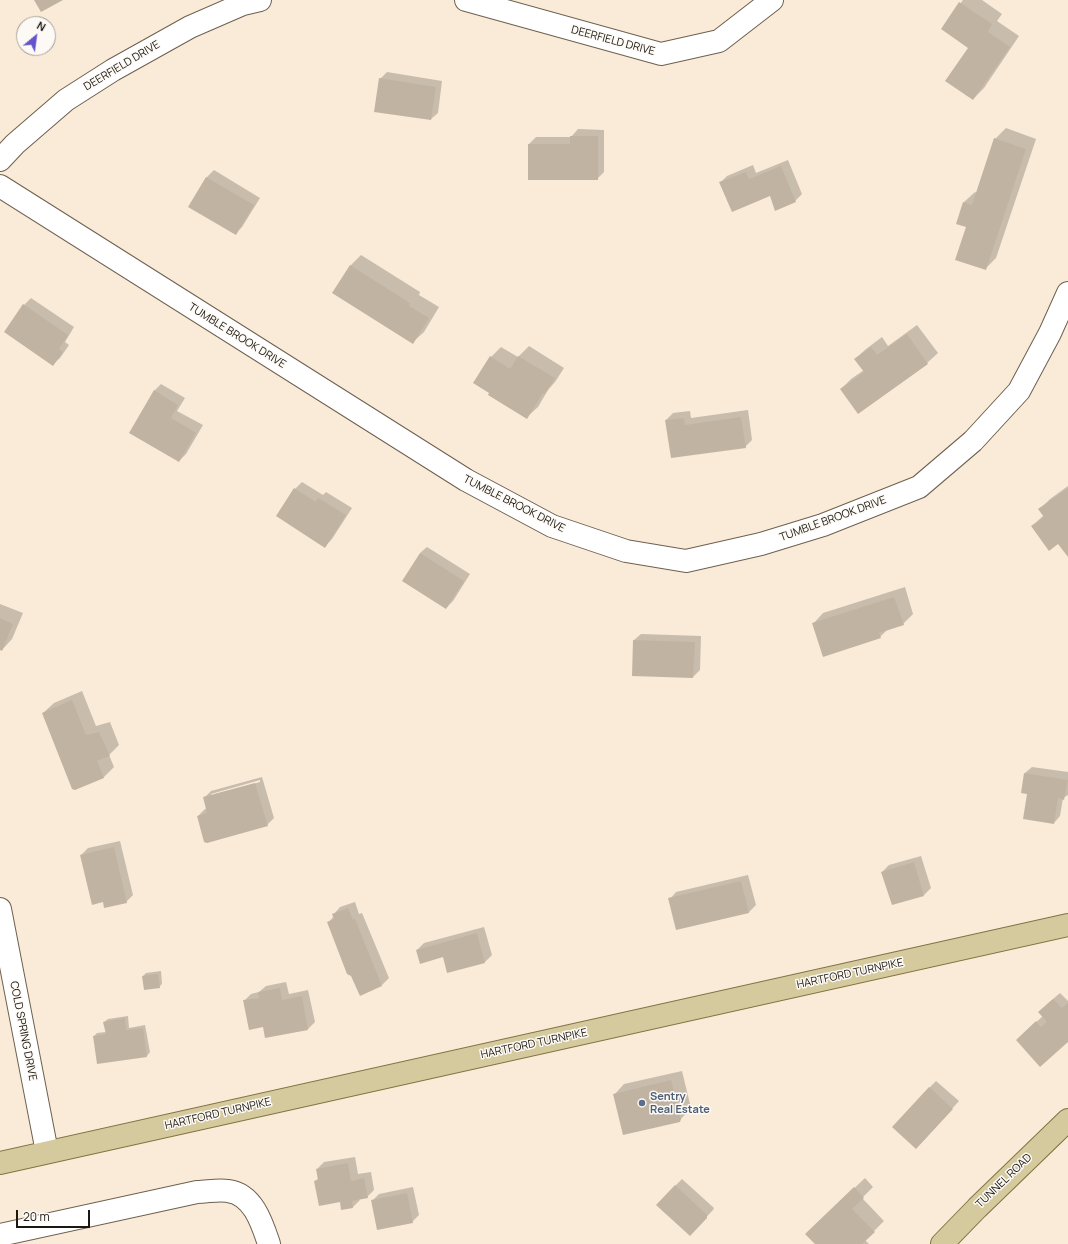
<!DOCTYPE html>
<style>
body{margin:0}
#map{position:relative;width:1068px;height:1244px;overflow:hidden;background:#faebd8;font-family:Manrope,sans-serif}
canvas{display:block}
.north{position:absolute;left:16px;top:16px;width:40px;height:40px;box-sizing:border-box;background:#fdfaf6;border:1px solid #a39f9a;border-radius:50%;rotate:29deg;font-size:11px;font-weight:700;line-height:16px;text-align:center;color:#1c1710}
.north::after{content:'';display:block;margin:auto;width:14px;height:18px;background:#6254cd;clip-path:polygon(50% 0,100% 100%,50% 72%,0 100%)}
.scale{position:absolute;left:16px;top:1210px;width:74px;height:18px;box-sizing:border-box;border:2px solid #1c1710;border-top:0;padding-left:5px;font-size:12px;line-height:14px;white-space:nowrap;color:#1c1710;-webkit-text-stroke:3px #fdfaf6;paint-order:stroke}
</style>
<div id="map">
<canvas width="1068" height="1244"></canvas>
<div class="north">N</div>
<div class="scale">20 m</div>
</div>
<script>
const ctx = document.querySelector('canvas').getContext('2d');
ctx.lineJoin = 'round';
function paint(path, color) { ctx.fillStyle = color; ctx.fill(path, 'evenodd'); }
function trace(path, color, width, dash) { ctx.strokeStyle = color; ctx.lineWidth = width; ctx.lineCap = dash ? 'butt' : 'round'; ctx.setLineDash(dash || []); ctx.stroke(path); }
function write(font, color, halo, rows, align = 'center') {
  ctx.font = font + ' Manrope,sans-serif'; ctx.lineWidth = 3; ctx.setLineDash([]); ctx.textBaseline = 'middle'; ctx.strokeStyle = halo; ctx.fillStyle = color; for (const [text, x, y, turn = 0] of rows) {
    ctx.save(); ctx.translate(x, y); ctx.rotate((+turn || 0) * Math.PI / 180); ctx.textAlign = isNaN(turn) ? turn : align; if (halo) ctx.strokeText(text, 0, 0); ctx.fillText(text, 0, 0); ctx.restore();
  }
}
const shadow = new Path2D(`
 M963,0h19l20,14 -5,7 22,15 -35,52 -11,11 -3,-52 -28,-18z
 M387,72l55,9 -4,32 -7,6 -51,-40z
 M1006,128l30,11 -40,119 -11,11 -18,-43 -10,-3 7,-21 11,-10 2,1 18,-54z
 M578,129l26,1v42l-7,7 -68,-35 7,-7h35z
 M788,160l14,34 -7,7 -75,-18 7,-7 26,-11 3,8z
 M214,170l46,28 -18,29 -7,7 -45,-28 17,-29z
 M361,255l59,37 -1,3 20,12 -15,25 -11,10 -63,-76z
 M31,298l43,29 -9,15 4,3 -9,13 -7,6 -29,-59z
 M917,325l21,28 -11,10 -86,26 10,-10 13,-9 -9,-11 11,-10 16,-12 6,9z
 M529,346l35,22 -9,14 -7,8 -10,17 -11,10 -36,-60 10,-10 17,10z
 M161,384l24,14 -8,13 26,14 -17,29 -7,7 -25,-70z
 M748,410l4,30 -7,7 -79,-27 7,-7 17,-2 1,7z
 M302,482l21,13 3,-3 26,16 -20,31 -7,7 -30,-57z
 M1068,486v70l-10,-14 -26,-16 12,-11 -4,-6 10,-10z
 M427,547l43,27 -17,27 -7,7 -26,-55z
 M905,587l8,27 -10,10 -14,4 -9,9 -67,-13 10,-11z
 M0,604l23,9 -11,26 -10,11 -2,-1z
 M641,634l60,2 -1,34 -7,7 -60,-2 1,-35z
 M82,691l14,35 14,-4 9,23 -10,10 5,12 -11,11 -60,-65 11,-10z
 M1032,767l36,5v23l-5,3 -3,18 -6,7 -26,-30 -3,-20z
 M262,777l12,41 -7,7 -69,-9 7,-7h2l-3,-11 7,-7zM260,780v2l-49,14v-2z
 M120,841l13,54 -7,7 -23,-1 -22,-46 7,-7z
 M921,856l10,32 -7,7 -32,9 -10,-32 7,-7z
 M748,875l8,30 -7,7 -72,17 -7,-30 6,-7z
 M355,902l4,12 3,-1 27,65 -7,7 -22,9 -32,-71 6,-7v-2l6,-7z
 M484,927l8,28 -7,7 -37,10 -5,-16 -26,-6 7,-7z
 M161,971l1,13 -3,3 -16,-11 3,-3z
 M286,982l3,12 19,-4 7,32 -7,7 -44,-3 -20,-25 7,-7 8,-2 7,-6z
 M1060,993l8,8v39l-44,-7 19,-17 3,-11z
 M128,1016l1,12 16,-3 5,27 -3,4 -53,-20 3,-3 9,-1 -2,-10 4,-3z
 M682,1071l9,37 -12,13 -65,-26 10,-11z
 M936,1081l23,20 -36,40 6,-53z
 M355,1157l3,17 13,-2 3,18 -7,7 -8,2 1,1 -7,7 -11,2 -1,-9 -26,-19 4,-3 -2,-9 7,-7z
 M865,1178l8,9 -11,11 22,23 -19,19 4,4h-53l1,-20z
 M682,1179l32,29 -1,2 -17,18 -21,-42z
 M413,1187l6,28 -7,7 -40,-21 7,-7z`);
const building = new Path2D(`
 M34,0h29l-22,12z
 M959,2l33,22 -4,8 22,15 -37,53 -28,-19 23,-33 -27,-19z
 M379,78l57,9 -5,33 -57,-8z
 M570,136h28v44h-70v-36h42z
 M994,138l32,11 -40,121 -31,-10 11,-33 -10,-3 7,-22 9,3z
 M781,166l15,36 -21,9 -5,-15 -38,16 -13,-30 27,-10 3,7z
 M206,177l48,28 -18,30 -48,-28z
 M350,265l60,38 -1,3 20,12 -16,26 -81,-51z
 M23,304l45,31 -9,14 4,3 -10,14 -49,-34z
 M907,334l21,30 -70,50 -18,-25 24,-17 -10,-13 17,-12 6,8z
 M490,356l20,13 8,-13 37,22 -10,16 -2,-1 -16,26 -39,-24 1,-2 -16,-10z
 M154,390l24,15 -7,13 25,15 -17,29 -50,-29z
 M741,417l5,31 -75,10 -6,-38 19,-2 1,7z
 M294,488l22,14 2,-4 28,17 -21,33 -49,-32z
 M1068,488v69l-10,-13 -9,7 -18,-25 13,-9 -6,-8z
 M420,553l44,28 -18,28 -44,-28z
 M894,597l10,28 -25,8 2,5 -58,19 -11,-34z
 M0,618l13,6 -11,27 -2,-1z
 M633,640l62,2 -2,36 -61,-2z
 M72,700l14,35 13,-3 11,24 -13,5 7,17 -29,12 -3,-1 -30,-76z
 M1024,773l44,7 -4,20 -6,-2 -4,26 -31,-5 4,-25 -6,-1z
 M255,783l13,43 -61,17 -3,-1 -7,-26 10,-3 -4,-16z
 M114,847l13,56 -23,5 -1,-6 -11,3 -12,-50z
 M914,862l10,34 -32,9 -11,-33z
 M741,881l8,32 -73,17 -8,-32z
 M348,908l5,12 2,-1 27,67 -22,10 -9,-20 -4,-2 -20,-52 7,-3 -2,-5z
 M477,933l8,30 -38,10 -4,-16 -23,7 -4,-14z
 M158,974l2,14 -16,2 -2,-14z
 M280,988l2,12 20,-4 6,34 -43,8 -2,-11 -14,3 -6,-30 16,-2 -1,-6z
 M1053,999l9,9 6,-5v39l-28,25 -24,-27 20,-19 5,6 6,-5 -9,-10z
 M125,1018l1,12 17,-2 4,29 -50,7 -4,-28 13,-2 -3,-12z
 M671,1080l10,39 -1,3 -57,13 -10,-41z
 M929,1087l24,22 -37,40 -24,-22z
 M348,1163l3,18 13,-3 4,20 -16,3 1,7 -12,2 -1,-8 -21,4 -5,-25 4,-1 -2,-11z
 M675,1185l32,30v3l-17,18 -34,-31z
 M854,1187l10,11 -12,11 23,23 -13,12h-47l-10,-10z
 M407,1193l6,30 -36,7 -6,-30z`);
const minor = new Path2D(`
 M466,0l195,54 58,-13 53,-41
 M0,160l15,-16 51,-44 47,-30 77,-43 53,-23 17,-4
 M0,186l466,294 86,46 74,25 60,10 75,-17 62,-19 96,-38 54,-46 46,-50 31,-58 18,-40
 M0,909l47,243
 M0,1235l197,-43c10,0 21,-3 31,-1 25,3 34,32 41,53`);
const major = new Path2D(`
 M0,1163l1068,-238
 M942,1244l35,-36 91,-88`);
const markers = [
 [642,1103,4,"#5c6f8a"]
];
const streetNames = [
 ["DEERFIELD DRIVE",613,41,15],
 ["DEERFIELD DRIVE",122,66,-31],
 ["TUMBLE BROOK DRIVE",237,336,32],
 ["TUMBLE BROOK DRIVE",514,504,27],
 ["TUMBLE BROOK DRIVE",833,519,-20],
 ["HARTFORD TURNPIKE",850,974,-12],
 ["COLD SPRING DRIVE",23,1031,79],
 ["HARTFORD TURNPIKE",534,1044,-12],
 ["HARTFORD TURNPIKE",218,1114,-13],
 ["TUNNEL ROAD",1004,1181,-44]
];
const serviceNames = [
 ["Sentry",650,1097],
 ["Real Estate",650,1110]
];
paint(shadow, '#0003');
paint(building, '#c1b3a1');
trace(minor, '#6d6050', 24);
trace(major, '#827342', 24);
trace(minor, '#fff', 22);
trace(major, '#d5c99e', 22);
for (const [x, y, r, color] of markers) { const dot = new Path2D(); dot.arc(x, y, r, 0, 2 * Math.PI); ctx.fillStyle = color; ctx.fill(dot); trace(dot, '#fdfaf6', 1.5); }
write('11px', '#1c1710', '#fdfaf6', streetNames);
write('bold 11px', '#4e5e75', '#fdfaf6', serviceNames, 'left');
</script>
